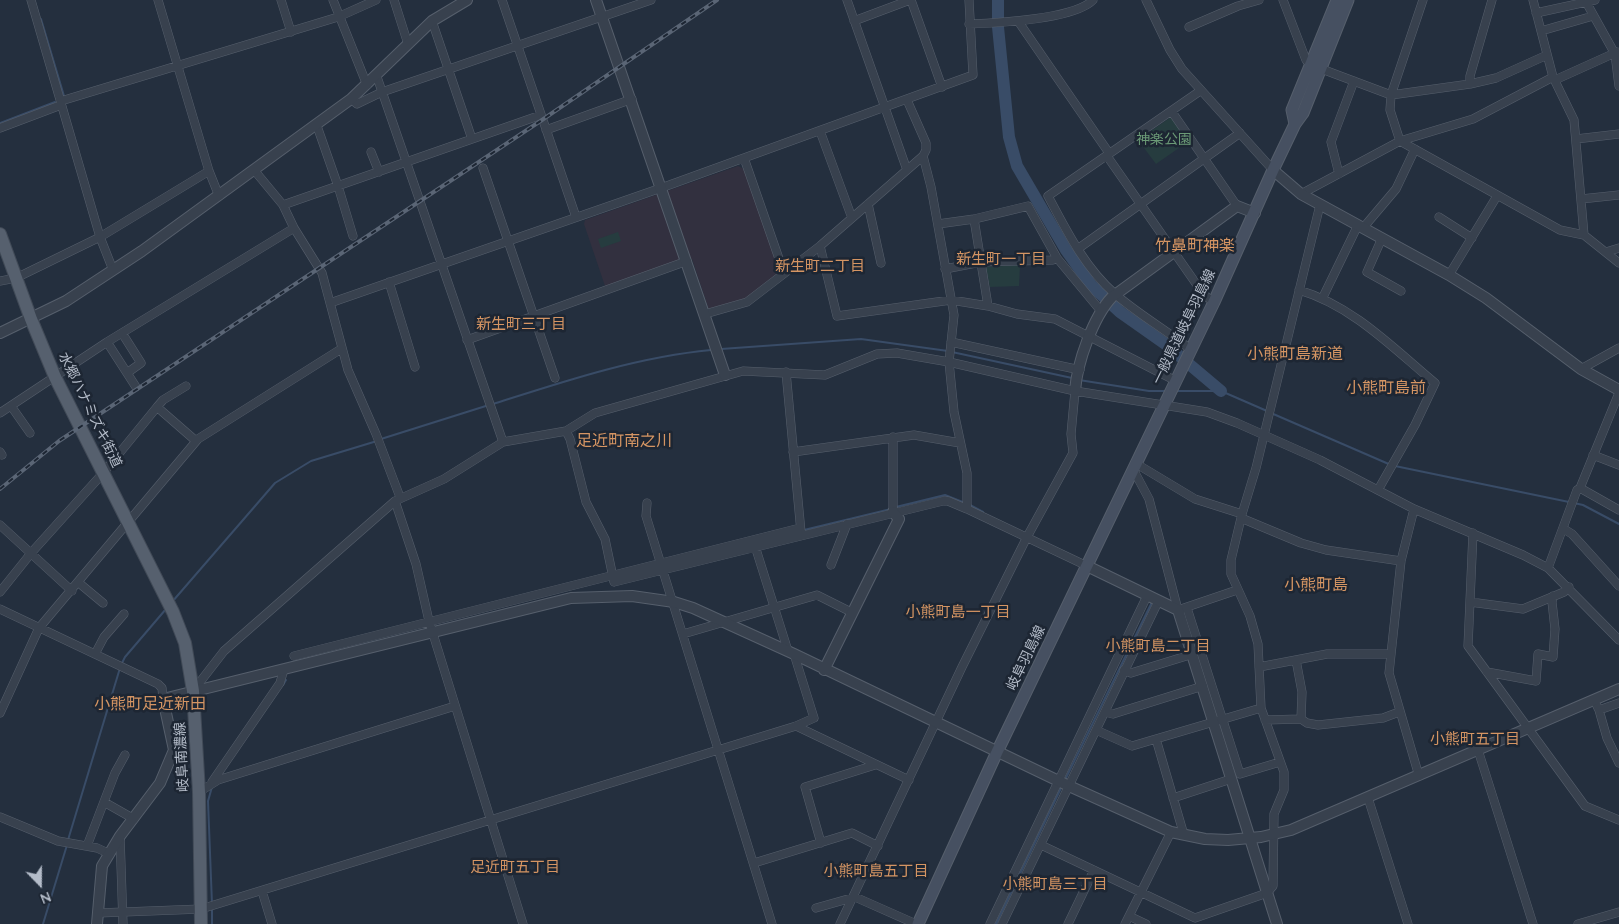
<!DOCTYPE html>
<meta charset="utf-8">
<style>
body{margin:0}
#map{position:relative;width:1619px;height:924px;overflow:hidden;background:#242f3e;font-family:Quicksand,sans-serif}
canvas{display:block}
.north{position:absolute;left:15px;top:859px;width:50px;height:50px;-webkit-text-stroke:4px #1d2633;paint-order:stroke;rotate:158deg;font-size:14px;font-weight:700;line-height:20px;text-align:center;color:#b4bcc9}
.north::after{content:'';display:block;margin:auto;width:18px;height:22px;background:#b4bcc9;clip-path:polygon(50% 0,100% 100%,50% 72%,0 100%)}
</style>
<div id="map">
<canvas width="1619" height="924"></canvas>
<div class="north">N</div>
</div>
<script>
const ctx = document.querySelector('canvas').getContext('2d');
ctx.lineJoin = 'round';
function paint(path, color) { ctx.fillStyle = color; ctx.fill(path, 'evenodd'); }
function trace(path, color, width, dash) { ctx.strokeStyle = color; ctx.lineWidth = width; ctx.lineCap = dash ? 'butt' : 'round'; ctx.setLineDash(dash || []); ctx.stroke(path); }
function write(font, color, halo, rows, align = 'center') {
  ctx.font = font + ' Quicksand,"Noto Sans JP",sans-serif'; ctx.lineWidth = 5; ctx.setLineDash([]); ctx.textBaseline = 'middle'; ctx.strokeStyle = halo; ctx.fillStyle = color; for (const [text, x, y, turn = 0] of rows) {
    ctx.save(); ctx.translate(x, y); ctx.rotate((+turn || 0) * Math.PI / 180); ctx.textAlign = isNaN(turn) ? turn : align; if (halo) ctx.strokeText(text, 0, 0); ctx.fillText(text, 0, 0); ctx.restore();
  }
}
const medical = new Path2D(`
 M738,166l8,4 36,103 -35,27 -38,10 -17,-51 -84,29 -3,-2 -21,-62 1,-4z`);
const green = new Path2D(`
 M1171,117l18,24 -33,23 -18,-24z
 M618,232l3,9 -20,7 -3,-9z
 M1020,265l-1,21 -29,1 -4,-20z`);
const stream = new Path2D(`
 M41,19l23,77
 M0,123l55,-21
 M721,349l140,-10 87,12
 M952,352l120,26
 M1079,380l70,11h17
 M1176,391h45l46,20
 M493,404c72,-23 144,-47 218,-54
 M1271,413l120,52
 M381,439l108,-34
 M1395,466l174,36
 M1574,503l9,2 36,19
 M970,505l13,7
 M896,507l49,-12 20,8
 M804,530l87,-21
 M743,546l30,-7
 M172,602l103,-119 36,-22 66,-20
 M1197,652l21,67
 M122,663l3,-6 41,-48
 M283,685l3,-5
 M1219,723l8,24
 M1065,780l87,-178
 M68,840l52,-172
 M212,904l-4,-103 4,-14
 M212,909v15
 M43,924l24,-79
 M996,924l66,-138`);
const river = new Path2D(`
 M998,0v27l11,110 8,29 49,84 25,35 29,27 44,31 57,48`);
const minor = new Path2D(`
 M31,0l69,237 13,33
 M158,0l51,171 10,25
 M281,0l10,32
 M333,0l34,85
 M394,0l14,44
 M502,0l74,217
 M847,0l60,170
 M911,0l31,87
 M1146,0l24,50 12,19 91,101
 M1283,0l23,60 5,5 80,30 79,-11v-8l22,-76
 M1423,0l-32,95 -1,15 10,31 160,89 24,5
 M1533,0l20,77 21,43 10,115 35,28
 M1585,0l30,54 4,32
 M1536,13l59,-13
 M432,21l40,118
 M854,21l56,-21
 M1018,21l91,132
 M969,24c28,-1 106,-5 124,-24
 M1189,27l49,-21 21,-6
 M1541,31l52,-15
 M377,77l126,365
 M1555,80l62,-28
 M1470,84l26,-6 51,-23
 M351,99l6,5 25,-12 269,-92
 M907,100l19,43v7l-3,6
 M61,101l277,-84 38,-17
 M1172,112l65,94
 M317,126l21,60 15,50
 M0,128l61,-23
 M546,130l86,-31
 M820,131l32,87
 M1576,139l43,-5
 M371,152l8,20
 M1107,156l97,139 10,7
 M744,158l40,115
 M483,168l72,210
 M254,170l29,35 11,23 28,45 26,97 28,64 24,63
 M1339,174l-8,-32 23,-61
 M1301,194l99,-53 73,-22 80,-42
 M1581,199l38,-4
 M868,204l13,59
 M283,205l258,-90
 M1439,217l33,21
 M974,219l14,87 29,8 38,5 121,62
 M938,224l36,-5 54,-13 29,52 43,52
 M1363,228l33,-39 19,-40
 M1382,238l-15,34 34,19
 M820,246l17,70 114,-16 37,6
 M1079,248l161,-115
 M1606,252l13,-4
 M945,269l36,-7 72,-2 4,-2
 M1449,275l48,-79
 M0,281l16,-3 84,-41 109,-66
 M389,282l26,85
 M1299,290c54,16 94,58 136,93l-20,42 -37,65
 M1323,297l35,-72
 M330,303l331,-115 312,-113 -4,-75
 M705,314l42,-12 73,-56 103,-90 8,31 23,128 -5,47 5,50 13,61v36
 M122,333l19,30 -14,10
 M467,340l220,-79
 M107,342l29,45
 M951,342l129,28
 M1190,349c-24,-19 -52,-35 -75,-55 -30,-26 -49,-64 -67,-98l152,-105
 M1581,369l38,-21
 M786,372l15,160
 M11,406l19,27
 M157,407l39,34
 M0,413l107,-71 187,-114
 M566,431l4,8 16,63 19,37 9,43 329,-81h5l19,8 120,57
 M0,452l2,3
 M793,452l121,-17 46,8
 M1593,455l26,10
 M1135,463l60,36 47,15
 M1133,469l16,30 29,111 59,-20
 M1580,488l39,22
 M395,501l21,63 13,57 94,303
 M647,503l-1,13 126,408
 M1414,509l-13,52 -12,112 30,103
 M893,512v-75
 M1241,518l60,25 25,7 75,11
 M0,525l72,66
 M1564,529l8,5 47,52
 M1473,533l-5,113 117,160 34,14
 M755,546l33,105
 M831,565l16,-41
 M1548,568l29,-78 3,-2 39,-95
 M79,583l24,20
 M0,592l32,-40 72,-80 53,-65 6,-7 23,-14
 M1470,602l53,7 41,-17 5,-5
 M1187,608l53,166 40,-12
 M0,609l158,75 4,4 1,11
 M683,634l134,-39 36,18
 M95,654l9,-17 20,-23
 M294,656l506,-128
 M1296,660l6,32 -1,27
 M1259,667l68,-13h63
 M1124,670l7,3 62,-19
 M1487,672l49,9 2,-27 15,3 2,-28 -3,-27 1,-6
 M193,691l31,-40 171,-150 49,-22 59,-37 63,-11 29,-18 148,-42 82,4 52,-21 20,-1 52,9 126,29 132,21 30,11 83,37 94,49 109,46 25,13 71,72
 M1597,706l2,4 20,-7
 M1599,710l8,28 12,25
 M1105,712l8,2 90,-28
 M0,713l39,-85 159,-189 143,-90
 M1265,720l36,-1 6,4 11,2 65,-7 16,-6
 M796,726l113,54
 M1096,730l36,16 129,-38
 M1156,739l28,96
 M1478,750l55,174
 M212,782l68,-99 4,-14
 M199,792l19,-12 237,-74
 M1173,798l58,-19
 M1368,798l40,126
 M104,802l30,17
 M0,817l58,24 39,7 13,6
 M120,836l3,88
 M821,843l-16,-56 70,-22
 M1041,845l154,73 72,-25 6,-7 1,-72 10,-24v-18l-23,-64 -3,-64 -8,-28 -19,-42v-14l11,-46 14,-46 64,-263
 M87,846l28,-73 10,-18
 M754,863l98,-30 26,13
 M262,891l10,33
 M816,908l39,-11 61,27
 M98,913l103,-4 595,-183 18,-8 -20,-64
 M1129,916l17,8
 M840,924l122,-257 65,-130 46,-84 -2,-19 4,-43
 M990,924l157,-328
 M1002,924l156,-322
 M1068,924l26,-54
 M1125,924l46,-92
 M1578,924l41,-12`);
const tertiary = new Path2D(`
 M596,0l129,375
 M1273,170l28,24 148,81 37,23 95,71 38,21
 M0,333l66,-32 76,-50 209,-152 81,-78 35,-21
 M1075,391c2,-28 18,-74 37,-94l125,-91 18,7
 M1087,566l91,44 99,314
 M824,670l75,-151 -6,-7
 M97,924l5,-58 18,-30 40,-53 14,-33 -11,-51 408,-101 61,-2 42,6 19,6 101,46 275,132 102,46 34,7 23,1 33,-3 30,-7 328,-141`);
const secondary = new Path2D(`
 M1295,124l-3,-14 45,-110
 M918,924l79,-172 217,-450 59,-132 22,-46 8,-11 45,-113`);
const primary = new Path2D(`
 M0,234l31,85 24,58 118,235 12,31 8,48 6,101 2,132`);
const rail = new Path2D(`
 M0,489l59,-48 483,-321 175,-120`);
const parkNames = [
 ["神楽公園",1164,140]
];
const streetNames = [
 ["一般県道岐阜羽島線",1184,327,-64],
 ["水郷ハナミズキ街道",90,410,64],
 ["岐阜羽島線",1026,658,-64],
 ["岐阜南濃線",182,757,-93]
];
const neighbourhoodNames = [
 ["新生町一丁目",1001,259],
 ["新生町二丁目",820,266],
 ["新生町三丁目",521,324],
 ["小熊町島一丁目",958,612],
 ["小熊町島二丁目",1158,646],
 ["小熊町五丁目",1475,739],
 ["足近町五丁目",515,867],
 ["小熊町島五丁目",876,871],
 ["小熊町島三丁目",1055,884]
];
const quarterNames = [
 ["竹鼻町神楽",1195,246],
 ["小熊町島新道",1295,354],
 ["小熊町島前",1386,388],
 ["足近町南之川",624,441],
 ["小熊町島",1316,585],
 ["小熊町足近新田",150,704]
];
paint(medical, '#32303f');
paint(green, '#263c3f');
trace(stream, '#394c67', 2);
trace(river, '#394c67', 12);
trace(minor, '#565f6c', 9);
trace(tertiary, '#565f6c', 12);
trace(secondary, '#565f6c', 13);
trace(primary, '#414a57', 14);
trace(minor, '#38414e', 8);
trace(tertiary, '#38414e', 10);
trace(secondary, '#465061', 11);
trace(primary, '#56606e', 12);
trace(rail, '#5a6575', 4);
trace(rail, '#1d2633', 2, [5.5]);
write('14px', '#6b9a76', '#1d2633', parkNames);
write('14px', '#b4bcc9', '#1d2633', streetNames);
write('15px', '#d59563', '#1d2633', neighbourhoodNames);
write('16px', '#d59563', '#1d2633', quarterNames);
</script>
